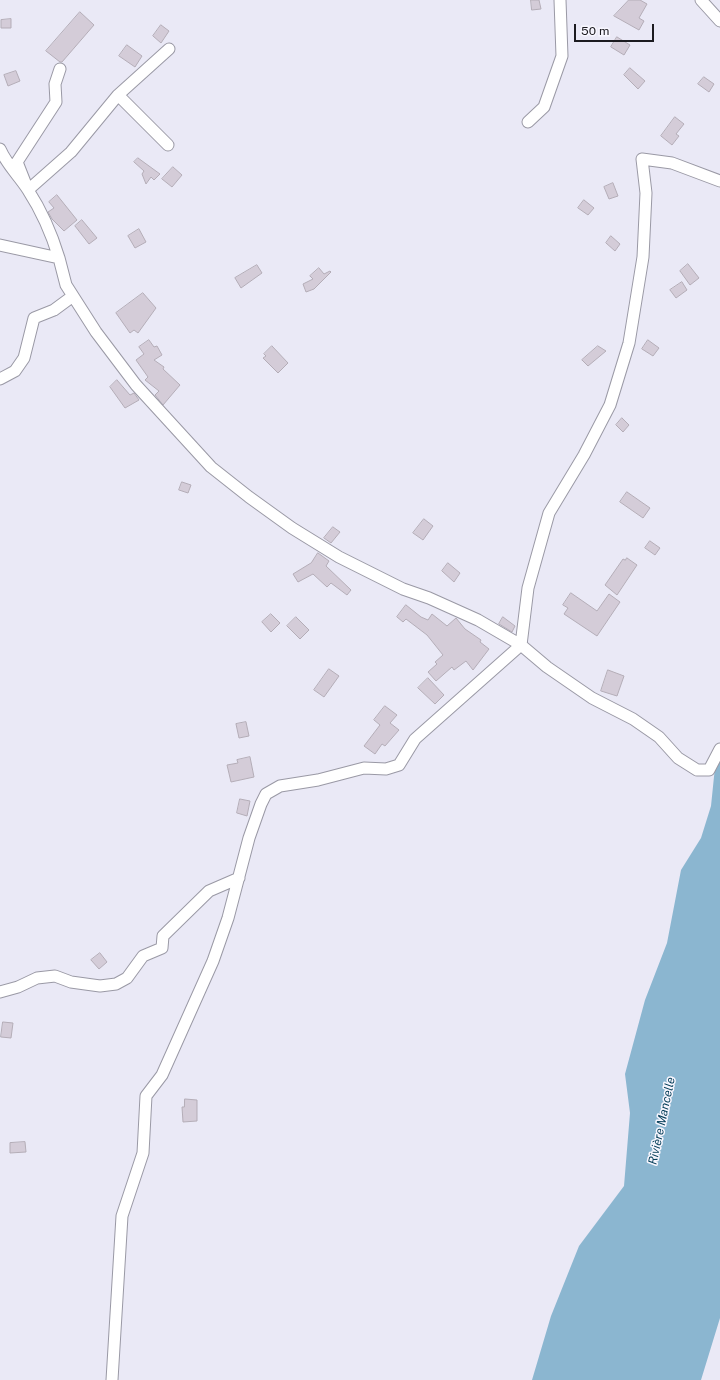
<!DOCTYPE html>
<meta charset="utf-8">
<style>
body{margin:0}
#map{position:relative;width:720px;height:1380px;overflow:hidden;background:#eae9f6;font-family:"Public Sans",sans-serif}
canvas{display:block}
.scale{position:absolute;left:574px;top:24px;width:80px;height:18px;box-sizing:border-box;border:2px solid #1c1b20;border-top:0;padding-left:5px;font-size:12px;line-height:14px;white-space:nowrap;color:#1c1b20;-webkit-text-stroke:3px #f7f6fe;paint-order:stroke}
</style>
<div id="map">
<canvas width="720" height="1380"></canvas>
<div class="scale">50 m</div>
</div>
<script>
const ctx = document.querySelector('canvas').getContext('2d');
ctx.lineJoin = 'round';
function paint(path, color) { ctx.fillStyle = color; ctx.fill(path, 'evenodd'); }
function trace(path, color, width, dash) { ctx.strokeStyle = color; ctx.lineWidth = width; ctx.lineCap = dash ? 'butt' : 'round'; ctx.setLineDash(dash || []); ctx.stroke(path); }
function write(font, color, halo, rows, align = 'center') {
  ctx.font = font + ' "Public Sans",sans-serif'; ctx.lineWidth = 3; ctx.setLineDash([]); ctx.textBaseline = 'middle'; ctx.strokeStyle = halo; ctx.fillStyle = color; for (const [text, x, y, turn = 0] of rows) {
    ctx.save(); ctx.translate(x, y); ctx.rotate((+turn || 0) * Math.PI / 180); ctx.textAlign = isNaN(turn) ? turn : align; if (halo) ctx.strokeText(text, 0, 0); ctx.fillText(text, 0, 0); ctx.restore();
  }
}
const water = new Path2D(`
 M720,760v558l-19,62h-169l19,-64 28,-70 45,-60 6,-73 -5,-39 20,-74 22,-57 14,-73 20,-32 10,-32 4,-39z`);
const building = new Path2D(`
 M531,0h8l2,9 -9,1z
 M629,0h11l7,4 -8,14 5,3 -5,9 -25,-14z
 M80,12l14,13 -32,37h-2l-14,-11z
 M11,19v9h-10v-8z
 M161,25l8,6 -8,12 -8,-7z
 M617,37l13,8 -6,10 -13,-8z
 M127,45l15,11 -7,11 -16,-11z
 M630,68l15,13 -7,8 -14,-14z
 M16,71l4,10 -12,5 -4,-11z
 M704,77l10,7 -5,8 -11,-8z
 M675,117l9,7 -8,10 3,2 -7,9 -11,-9z
 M138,158l22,16 -6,6 -3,-3 -5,7 -4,-10 2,-3 -10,-9z
 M173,167l9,8 -10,12 -10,-8z
 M613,183l5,13 -9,3 -5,-12z
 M57,195l20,25 -13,11 -12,-12 -4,-7 6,-4 -5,-6z
 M584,200l10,8 -6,7 -10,-7z
 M82,220l15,18 -8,6 -14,-18z
 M139,229l7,13 -11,6 -7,-12z
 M611,236l9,8 -5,7 -9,-8z
 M688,264l11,14 -9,7 -10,-14z
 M257,265l5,8 -21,15 -6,-10z
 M319,268l5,6 6,-3 1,1 -17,17 -8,3 -3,-8 10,-5 -3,-3z
 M682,282l5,8 -11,8 -6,-8z
 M143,293l13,15 -18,25 -4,-3 -4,3 -14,-20z
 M149,340l5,7 3,-1 5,9 -8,5 10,7 -1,2 17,16 -17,20 -8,-10 4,-4 -14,-11 3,-3 -12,-17 8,-6 -5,-7z
 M648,340l11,8 -6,8 -11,-7z
 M272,346l16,17 -10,10 -15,-15 3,-2 -2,-2z
 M598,346l8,5 -18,15 -6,-6z
 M117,380l13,15 4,-2 5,7 -14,8 -15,-21z
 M622,418l7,7 -6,7 -7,-7z
 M182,482l9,3 -3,8 -9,-3z
 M627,492l23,16 -7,10 -23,-16z
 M424,519l9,7 -10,14 -10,-7z
 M333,527l7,5 -9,11 -7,-5z
 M650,541l10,7 -5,7 -10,-7z
 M318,553l11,8 -3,5 25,24 -4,5 -16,-12 -4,4 -14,-13 -15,8 -5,-8 18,-11z
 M627,558l10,7 -20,30 -12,-10 18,-26 2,1z
 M448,563l12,10 -6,9 -12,-11z
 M571,593l26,18 12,-17 11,8 -23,34 -33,-22 4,-6 -5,-3z
 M406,605l15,12 7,3 4,-6 15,12 9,-8 9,11 16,11 -1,2 9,7 -16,21 -7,-9 -12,9 -2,-3 -16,14 -8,-9 9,-8 -2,-2 8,-7 -16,-20 -21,-16 -3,3 -6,-5z
 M271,614l9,9 -9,9 -9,-10z
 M296,617l13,13 -9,9 -13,-13z
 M503,617l12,9 -3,6 -13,-8z
 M329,669l10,7 -15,21 -10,-7z
 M608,670l16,6 -7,20 -16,-5z
 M428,678l16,17 -9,9 -17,-16z
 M385,706l12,9 -7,8 9,7 -14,16 -3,-2 -7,10 -11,-8 16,-21 -6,-5z
 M246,722l3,14 -10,2 -3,-14z
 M250,757l4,20 -23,5 -4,-17 11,-2 -1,-3z
 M240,799l10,2 -3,15 -10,-3z
 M100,953l7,9 -8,7 -8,-9z
 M3,1022l10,1 -2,15 -10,-1z
 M185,1099l12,1v21l-14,1 -1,-15h2z
 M25,1142l1,10 -16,1v-10z`);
const street = new Path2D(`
 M701,0l19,21
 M60,69l-5,15 1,18 -39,60 11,28 43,-38 47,-57 51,-46
 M118,95l50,50
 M528,122l16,-15 18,-51 -2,-56
 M0,149c7,16 19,27 28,41 13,20 24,45 31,68
 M0,245l59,13 7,27 30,47 40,53 75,82 38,30 43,31 47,29 64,32 26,9 49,22 43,25 26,22 45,31 41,21 26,18 19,21 19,12h12l11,-21
 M0,379l15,-8 9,-13 10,-40 20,-8 19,-14
 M0,992l18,-5 19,-9 18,-2 16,6 29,4 16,-2 11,-6 16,-22 19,-8 1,-12 46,-45 30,-13
 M112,1380l10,-164 21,-63 3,-57 16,-21 51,-114 15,-43 21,-80 12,-34 5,-10 14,-8 38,-6 46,-12 22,1 13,-4 16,-26 106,-94 7,-57 21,-75 35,-58 26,-50 19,-62 14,-86 3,-64 -4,-34 30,4 48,18`);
const waterNames = [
 ["Rivière Mancelle",662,1121,-78]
];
paint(water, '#8bb6d0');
paint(building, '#d4ccd8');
trace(building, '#b4adb7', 1);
trace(street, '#9a99a5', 13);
trace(street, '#fff', 11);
write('italic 12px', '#07405b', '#f7f6fe', waterNames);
</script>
